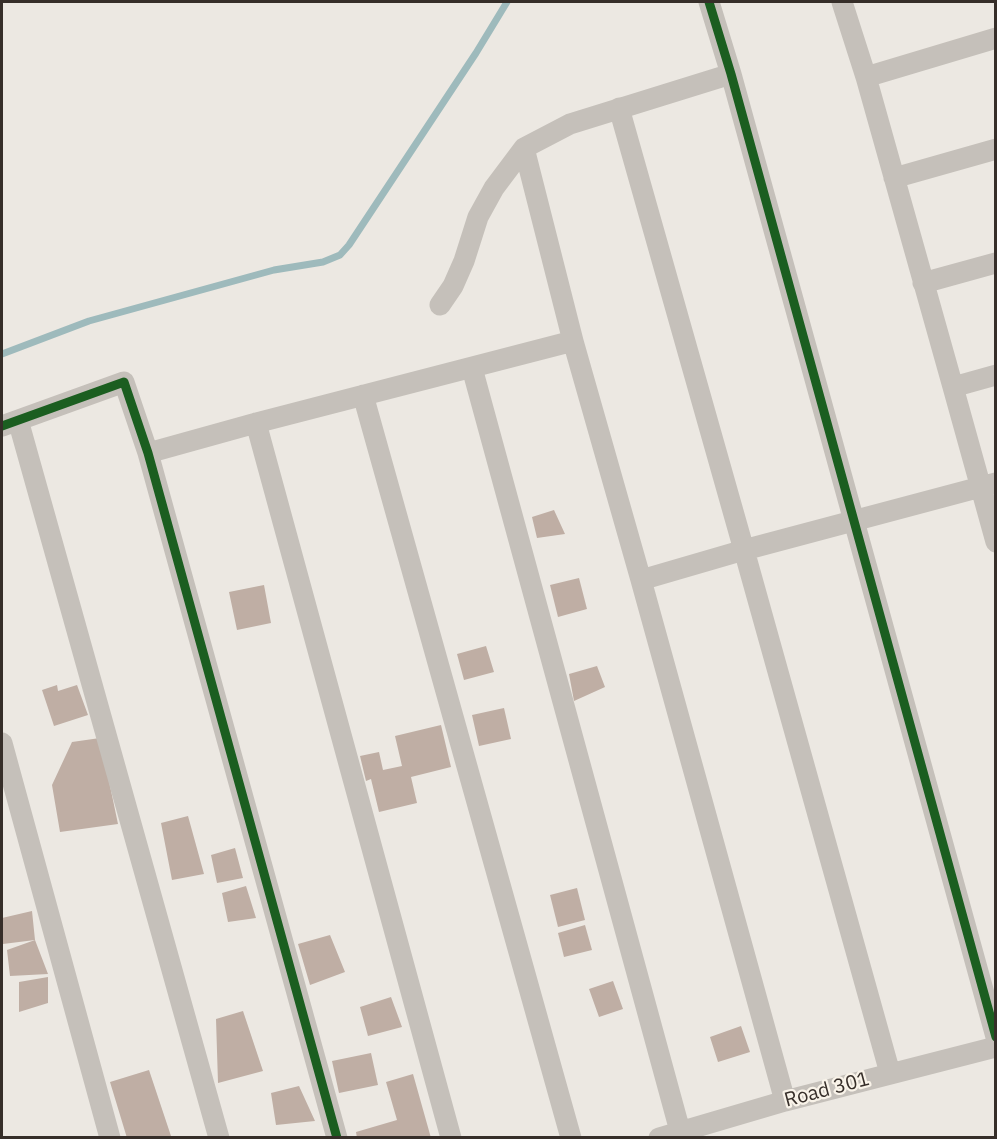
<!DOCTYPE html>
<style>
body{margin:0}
#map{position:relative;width:997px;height:1139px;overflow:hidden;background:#ece8e2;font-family:"IBM Plex Sans",sans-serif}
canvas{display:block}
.frame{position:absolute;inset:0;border:3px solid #362e29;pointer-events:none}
</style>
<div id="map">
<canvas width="997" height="1139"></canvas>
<div class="frame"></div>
</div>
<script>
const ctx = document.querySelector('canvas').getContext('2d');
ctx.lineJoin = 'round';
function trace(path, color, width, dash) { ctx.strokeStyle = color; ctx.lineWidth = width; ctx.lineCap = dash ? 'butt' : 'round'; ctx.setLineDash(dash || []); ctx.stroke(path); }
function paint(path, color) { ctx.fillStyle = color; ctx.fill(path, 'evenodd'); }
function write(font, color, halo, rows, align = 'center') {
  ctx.font = font + ' "IBM Plex Sans",sans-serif'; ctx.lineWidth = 4.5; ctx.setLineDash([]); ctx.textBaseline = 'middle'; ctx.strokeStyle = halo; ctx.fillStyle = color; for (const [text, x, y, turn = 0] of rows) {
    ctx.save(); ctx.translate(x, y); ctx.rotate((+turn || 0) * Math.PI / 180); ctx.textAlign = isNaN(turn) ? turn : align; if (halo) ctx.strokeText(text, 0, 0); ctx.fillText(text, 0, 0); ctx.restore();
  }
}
const stream = new Path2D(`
 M2,354l87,-33 185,-51 49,-8 17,-7 9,-10 127,-192 31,-51`);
const building = new Path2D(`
 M554,510l11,24 -28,4 -5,-21z
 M579,578l8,31 -29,8 -8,-32z
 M264,585l7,38 -34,7 -8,-38z
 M486,646l8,26 -30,8 -7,-26z
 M597,666l8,21 -31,14 -5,-27z
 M57,685l1,6 19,-6 11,30 -34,11 -12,-36z
 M504,708l7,31 -32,7 -7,-31z
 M441,725l10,42 -40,10 6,26 -38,9 -8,-33 -5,2 -6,-25 19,-4 4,18 19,-4 -7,-30z
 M100,738l18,86 -58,8 -8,-47 20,-43z
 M188,816l16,58 -32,6 -11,-57z
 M235,848l8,30 -26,5 -6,-28z
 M246,886l10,32 -28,4 -6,-29z
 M577,888l8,32 -27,7 -8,-32z
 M32,911l3,29 -32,4 -1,-26z
 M585,925l7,25 -28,7 -6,-24z
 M330,935l15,37 -35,13 -12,-41z
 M35,940l13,34 -38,2 -3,-26z
 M48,977v26l-29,9v-30z
 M613,981l10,28 -24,8 -10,-28z
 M391,997l11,30 -34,9 -8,-29z
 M243,1011l20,60 -45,12 -2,-64z
 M741,1026l9,26 -32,10 -8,-25z
 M371,1053l7,32 -39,8 -7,-32z
 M149,1070l22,66 -5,2h-39l-17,-56z
 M413,1074l18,64h-74l-1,-6 41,-12 -11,-38z
 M299,1086l16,35 -39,4 -5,-32z`);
const minor = new Path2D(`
 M709,2l22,72 265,963
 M842,2l24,75 87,310 43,155
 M866,77l130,-39
 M619,108l125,442 146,523
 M524,148l49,193 68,239 103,-30 252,-67
 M894,178l102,-29
 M923,283l73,-20
 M440,305l13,-19 11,-25 14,-44 16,-29 30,-40 46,-24 161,-50
 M472,368l208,763
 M953,387l43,-12
 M363,395l208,743
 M18,420l201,718
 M256,423l195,715
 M2,426l122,-44 24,71 189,685
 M148,453l108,-30 317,-82
 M641,580l144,521
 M2,743l108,395
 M659,1138l126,-37 211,-54`);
const cycleway = new Path2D(`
 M709,2l22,72 265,963
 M2,426l122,-44 24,71 189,685`);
const streetNames = [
 ["Road 301",827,1090,-15]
];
trace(stream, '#9ebabc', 7);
paint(building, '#bfaea4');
trace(minor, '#c5c0ba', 21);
trace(cycleway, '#1b5e20', 9);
write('20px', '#362e29', '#f9f3e9', streetNames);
</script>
